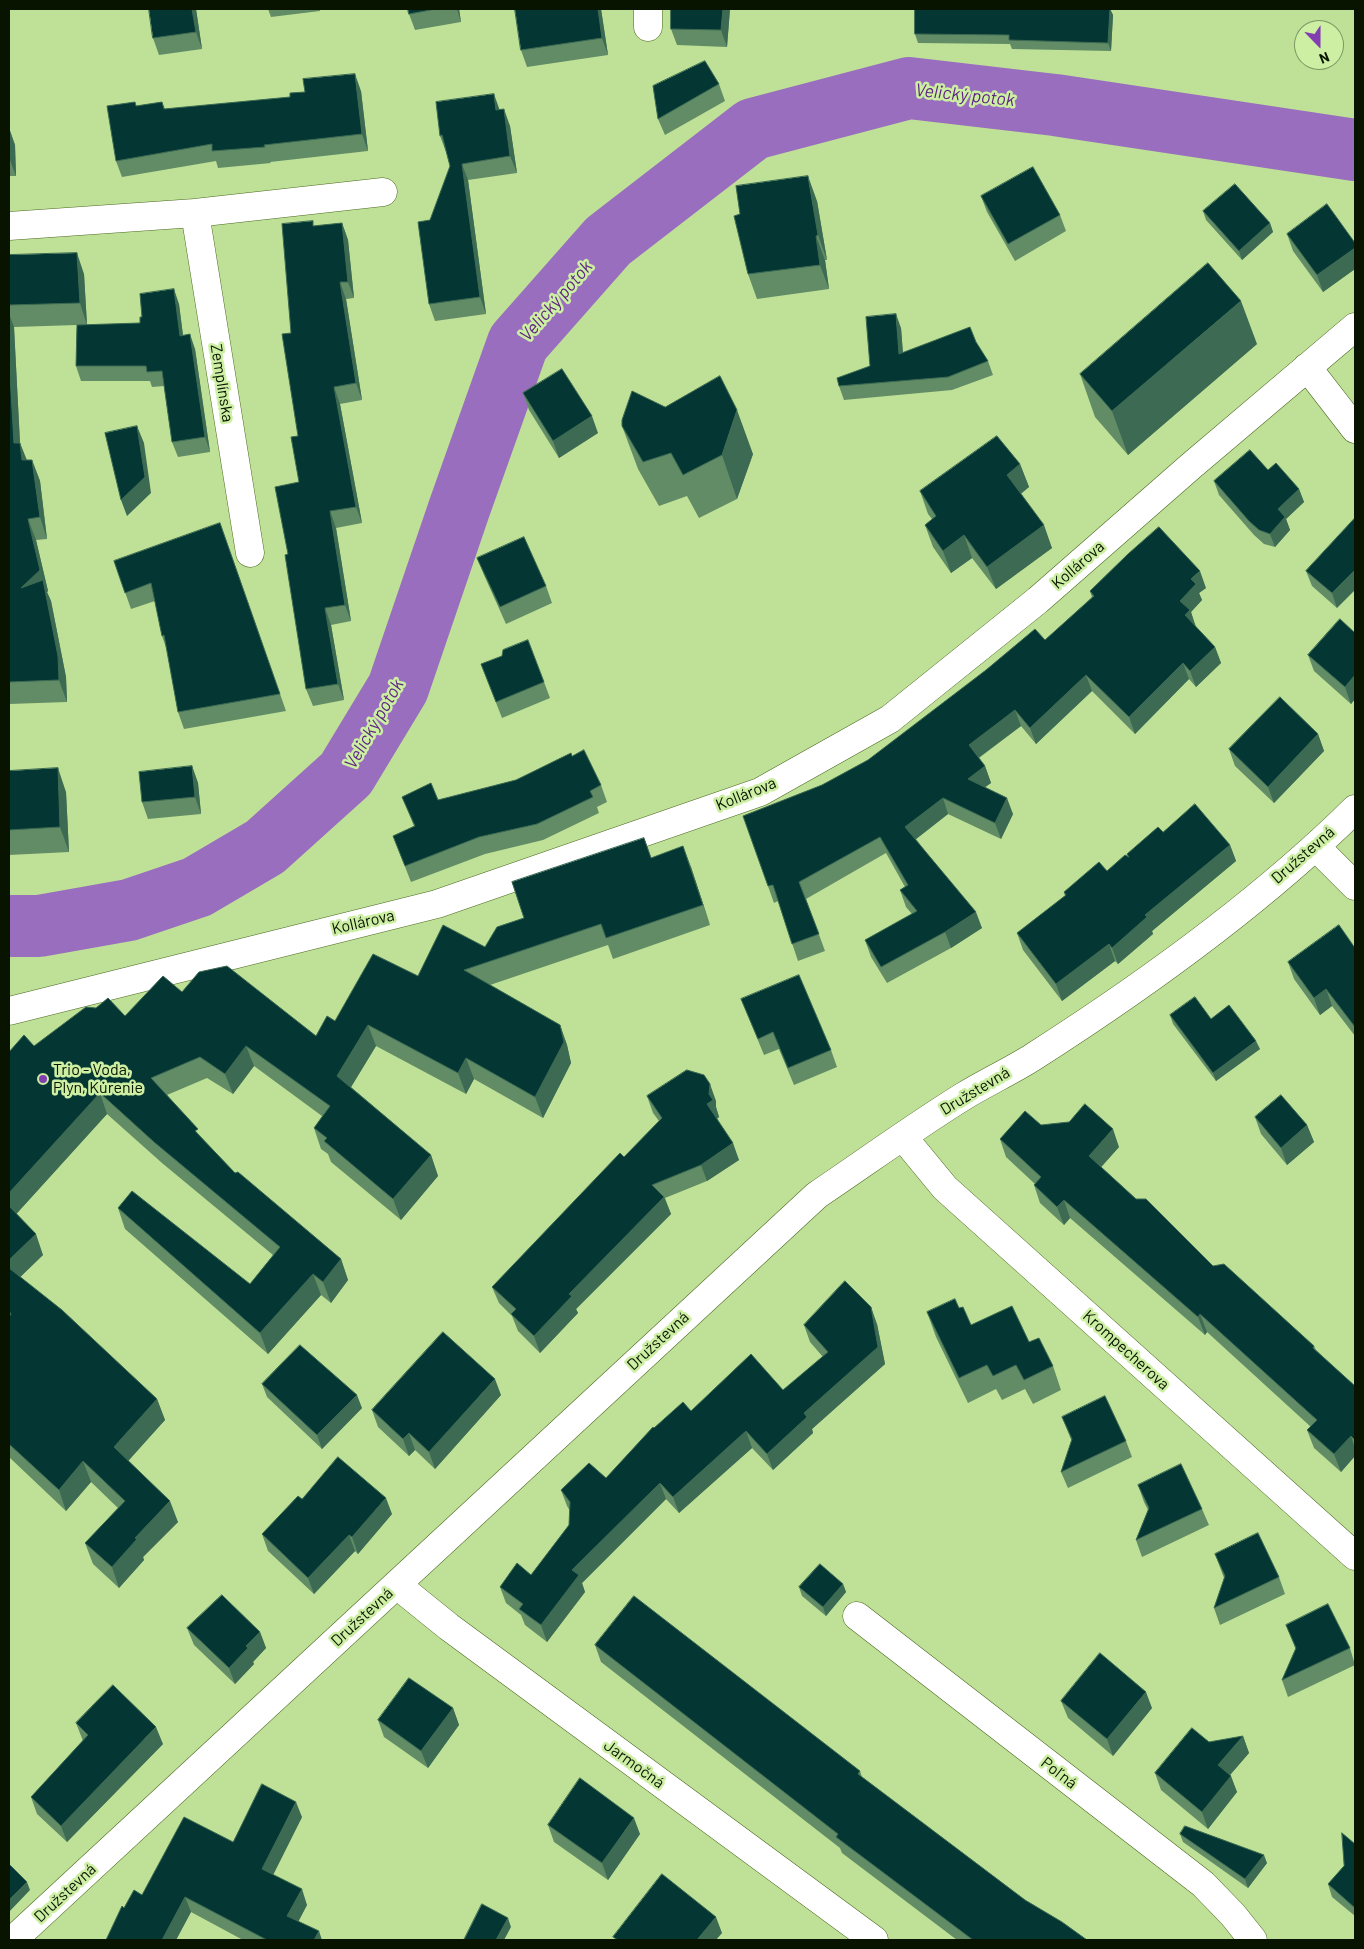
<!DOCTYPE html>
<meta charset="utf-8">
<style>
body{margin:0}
#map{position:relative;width:1364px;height:1949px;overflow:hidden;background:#bfe197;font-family:Barlow,sans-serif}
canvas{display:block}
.frame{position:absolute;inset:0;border:10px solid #091400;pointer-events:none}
.north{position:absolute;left:1294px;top:20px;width:50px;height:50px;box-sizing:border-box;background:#ccefa3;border:1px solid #7e9762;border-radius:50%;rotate:158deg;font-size:14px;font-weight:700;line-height:20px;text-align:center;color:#091400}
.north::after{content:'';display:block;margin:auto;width:18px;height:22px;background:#823eb1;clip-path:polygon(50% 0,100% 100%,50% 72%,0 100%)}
</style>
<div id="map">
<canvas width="1364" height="1949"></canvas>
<div class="frame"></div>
<div class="north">N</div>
</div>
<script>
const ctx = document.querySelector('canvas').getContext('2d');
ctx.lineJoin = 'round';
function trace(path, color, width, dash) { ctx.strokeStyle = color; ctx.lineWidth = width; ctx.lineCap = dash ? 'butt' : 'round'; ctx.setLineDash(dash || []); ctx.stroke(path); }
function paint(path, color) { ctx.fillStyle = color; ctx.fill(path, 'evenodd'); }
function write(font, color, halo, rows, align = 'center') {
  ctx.font = font + ' Barlow,sans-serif'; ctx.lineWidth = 5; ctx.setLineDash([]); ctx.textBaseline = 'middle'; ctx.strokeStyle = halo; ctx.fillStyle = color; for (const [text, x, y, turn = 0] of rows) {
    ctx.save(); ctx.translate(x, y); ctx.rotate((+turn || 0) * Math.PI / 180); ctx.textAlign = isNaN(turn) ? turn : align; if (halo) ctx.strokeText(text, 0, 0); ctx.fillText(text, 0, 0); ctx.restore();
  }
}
const river = new Path2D(`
 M9,926h30l90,-16 68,-23 68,-40 81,-73 52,-86 61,-179 59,-166 90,-102 145,-112 156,-41 146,17 300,45`);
const minor = new Path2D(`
 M648,27v-18
 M195,213l188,-21
 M9,226l186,-13 55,340
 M1307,367l48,62
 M1316,847l39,39
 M9,1011l428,-107 323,-112 130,-73 148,-119 153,-134 164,-139
 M903,1137l42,51 410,368
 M397,1585l52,42 425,313
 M857,1616l346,268 30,31 20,25
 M13,1940l804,-745c49,-33 97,-68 147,-99 23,-14 47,-25 69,-39 111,-71 229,-156 322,-248`);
const wall = new Path2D(`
 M196,9l6,40 -43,6 -6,-17z
 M268,9h52v2l-49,6z
 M408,9h51l2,13 -46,8 -6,-16z
 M515,9h86l7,46 -81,12 -6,-17z
 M671,9h59l-3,38 -50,-2 -6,-16z
 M1110,9l3,6 -2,36 -99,-2 -2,-5 -92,-1 -3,-9z
 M719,84l6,17 -60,34 -7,-16z
 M361,91l7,60 -98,11 1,1 -53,5 -2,-7 -94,16 -6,-16 20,-55 26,-4 3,7z
 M500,110l10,16 7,47 -49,7 18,134 -51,7 -6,-17 21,-138 -4,-14 -6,-16z
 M9,128l6,17 1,31h-7z
 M981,196l79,19 6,16 -51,30 -28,-49z
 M817,201l10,59h-2l4,29 -72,10 -9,-25z
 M1203,211l67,12 3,9 -31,28 -36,-40z
 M342,223l6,17 6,58 -8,1 16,101 -22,4 22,119 -26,5 15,93 -20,4 13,75 -31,6 -7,-17 -18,-135 11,-72 -1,-46 -7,-103 23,-107z
 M1287,234l68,9v26l-32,23 -30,-41z
 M9,255l75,19 3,51 53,-2 39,-19 4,32 12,13 15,103 -32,5 -6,-15 -8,-56 -12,1 -2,-6h-69l-5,-15 1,-41 -63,2 6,116 7,17h5l8,21 7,58 -11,1 12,51 -1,1 4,9 15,76 1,25 -58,2z
 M901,328l2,25 73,-11 12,19 5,14 -41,15 -108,10 -5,-14 31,-20z
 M1257,344l-129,111 -33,-38 -15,-43z
 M523,393l75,40 -39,25 -30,-48z
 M622,426l131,28 -16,45 -38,19 -12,-22 -28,10 -21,-37z
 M1020,464l9,23 -8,6 31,55 -56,41 -24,-31 -21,15 -18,-26 -8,-22 7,-6 -4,-5 -8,-23z
 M1268,470l31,19 5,13 -18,17 4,11 -15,17 -11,-3 -10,-9 -35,-40 -5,-14z
 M1355,518l-18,90 -25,-22 -6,-15z
 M220,523l66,188 -102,18 -6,-17 -11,-62 -5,-14 -7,-35 -24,8 -17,-48z
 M477,558l69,28 6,17 -46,21 -22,-49z
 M1206,588l-7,5 3,7 -11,12 4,14 20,21 6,16 -25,24 -7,-8 -54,55 -43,-43 -56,53 -15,-18 -42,32 6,8 6,17 -6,4 28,27 -12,25 -53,-25 -32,25 66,89 -31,20 -64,35 -16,-26 -6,-17 47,-26 -6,-7 -6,-17 5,-3 -19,-34 -80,46 19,52 -27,10 -20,-60 -4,2 -31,-87 79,-31 46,-25 177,-120 47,-43 -2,-6z
 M1355,633v66l-4,5 -37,-33 -6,-16z
 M481,664l63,18 6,16 -48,20z
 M1318,734l6,17 -50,52 -39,-37 -6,-17z
 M572,756l29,29 6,17 -10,5 2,6 -56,27 -58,14 -74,28 -18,-46 21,-10 -12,-29 36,3 78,-20z
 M192,766l6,17 3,31 -53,5 -6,-17z
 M9,771l57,21 3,60 -60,3z
 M1163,832l67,13 6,16 -84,70 1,3 -35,30 -3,-3 -53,40 -39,-51 -6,-17 48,-37 -1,-4 43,-21 21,-15 -1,-2z
 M644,838l7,19 40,10 19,58 -97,34 -5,-14 -118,40 70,40 7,20 4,18 -28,55 -69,-39 -8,15 -90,-48 -25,41 80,68 7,21 -37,44 -70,-58 -3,-8 -7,-5 -7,-21 8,-12 -68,-50 -21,28 -26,-16 -40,17 33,41 35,37 106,86 7,21 -17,23 -10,-8 -53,59 -143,-125 -7,-21 132,76 23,-29 -111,-92 -55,-49 -91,100 27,41 -23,22 137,122 8,21 -37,40 50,62 -35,35 1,3 -25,28 -26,-24 -8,-21 33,-35 -27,-26 -25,29 -57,-54v-405l25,-6 91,-30 57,-24 134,44 19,-15 83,-45 67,-29 39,-29z
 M1355,948v88l-23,-30 -12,9 -26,-36 -6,-17z
 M741,999l90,51 6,17 -43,18 -15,-36 -15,6z
 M1170,1015l41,4 49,30 -44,32 -43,-57z
 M647,1096l69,5v6l3,10 -2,2 22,41 -32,21 -42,17 6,16 -95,95 2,4 -38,40 -22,-22 -6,-15 -13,-13 -7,-16 132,-130 35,-36 -6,-8z
 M1255,1117l52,8 7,17 -27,23 -26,-31z
 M1041,1125l78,22 -18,20 35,32 77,67 101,80 2,4 39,36v70l-14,16 -27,-24 -7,-18 4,-3 -104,-95 -2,3 -135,-117 -6,7 -24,-22 -6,-18 1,-1 -29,-27 -6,-18z
 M959,1308l12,17 58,17 24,24 8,24 -28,14 -8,-15 -23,11 -6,-11 -28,14 -32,-66 -9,-25z
 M877,1324l8,40 -73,65 1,4 -40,37 -21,-22 -73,65 -13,-14 -84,84 3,9 -38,50 -22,-17 -4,-10 -15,-12 -6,-16 31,-12 38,-50 1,-14 -3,-5 -6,-16 45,-12 48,-50 37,-17 92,-21 40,-33 -13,-15 -6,-17z
 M262,1384l100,24 -40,41 -55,-52z
 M501,1395l-66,74 -20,-19 -6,6 -31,-29 -6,-17z
 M1062,1417l64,24 6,16 -64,31 -7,-16 11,-30z
 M1138,1485l64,24 7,16 -67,32 -6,-17 12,-30 -4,-8z
 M302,1499l90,15 -34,40 -3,-3 -41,43 -46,-43 -6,-17z
 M1215,1554l64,23 6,17 -65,31 -6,-17 10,-30z
 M843,1584l3,8 -20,24 -24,-20 -3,-9z
 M1286,1625l64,23 5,17 -67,32 -6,-17 14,-30z
 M187,1628l73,4 6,16 -13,14 1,2 -19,20 -41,-39z
 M595,1645l265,126 2,6 163,123 62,40h-130l-115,-87 -2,-5 -239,-186z
 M1061,1701l91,7 -39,48 -45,-38z
 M453,1708l6,17 -31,43 -44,-31 -6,-17z
 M76,1723l87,21 -96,98 -30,-28 -6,-17 52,-56z
 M1243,1736l6,17 -19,22 7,17 -29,37 -47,-39 -6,-17 54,-31z
 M302,1817l-29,58 34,30 -9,16 24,19h-79l-52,-28 -15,28h-70l18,-32 18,-13 91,-53z
 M548,1825l92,9 -32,46 -54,-38z
 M1180,1834l87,29 -19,25 -65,-46z
 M1355,1844v72l-23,-19 -4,-13 16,-18z`);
const shadedWall = new Path2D(`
 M192,9h4l6,40 -6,-17z
 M457,9h2l2,13z
 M598,9h3l7,46 -6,-17z
 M723,9h7l-3,38 -6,-17z
 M1110,9l3,6 -2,36 -3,-8z
 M355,74l6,17 7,60 -6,-17z
 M494,94l6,17 -4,-1z
 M504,109l6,17 7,47 -7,-17z
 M9,128l6,17 1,31 -6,-16z
 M462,164l6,16 18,134 -6,-17z
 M808,176l9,25 10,59 -9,-25z
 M342,223l6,17 6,58 -6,-16z
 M1270,223l3,9 -31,28 -3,-9z
 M816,236l9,24 4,29 -9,-24z
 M1355,248v21l-32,23 -6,-17z
 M77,253l7,21 3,51 -7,-22z
 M340,282l6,17 16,101 -6,-17z
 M174,289l5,15 6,47 -5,-15z
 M1241,301l16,43 -129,111 -16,-44z
 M9,314l5,13 6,116 8,21 -6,-4 -8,-17 -5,-86z
 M896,314l5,14 3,40 -5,-14z
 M190,334l5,15 15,103 -5,-15z
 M334,387l6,17 22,119 -6,-16z
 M737,410l16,44 -16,45 -15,-44z
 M592,416l6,17 -39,25 -6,-17z
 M137,426l7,17 7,50 -24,23 -6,-16z
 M32,460l8,21 7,58 -7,-22z
 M1020,464l9,23 -13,11 -9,-23z
 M1299,489l5,13 -18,17 4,11 -15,17 -5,-13 8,-25z
 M330,511l6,17 15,93 -6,-16z
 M28,519l8,21 12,51 -1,1 4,9 15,76 1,25 -8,-22 -38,-92z
 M1044,525l8,23 -56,41 -9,-22z
 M964,535l8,23 -21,15 -8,-22z
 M1355,570v20l-18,18 -5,-15z
 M1200,571l6,17 -7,5 3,7 -11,12 5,15 -5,4 -11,-30 11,-22z
 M325,608l6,17 13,75 -6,-16z
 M1215,647l6,16 -25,24 -6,-16z
 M1183,663l6,16 -54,55 -6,-17z
 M1086,675l6,16 -56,53 -6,-16z
 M1355,675v24l-4,5 -6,-17z
 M1015,710l6,16 -47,35 -5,-16z
 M1318,734l6,17 -50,52 -6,-16z
 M192,766l6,17 3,31 -6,-17z
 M985,766l6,17 -17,12 -6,-16z
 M58,768l8,24 3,60 -9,-25z
 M943,798l5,16 -37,29 -6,-16z
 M1007,798l6,16 -12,25 -6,-16z
 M1230,845l6,16 -84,70 1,3 -35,30 -6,-16 33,-33z
 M683,846l8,21 19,58 -7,-20z
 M976,912l6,16 -31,20 -6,-16z
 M1109,944l6,17 -53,40 -6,-17z
 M1326,989l6,17 -12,9 -6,-17z
 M368,1025l8,21 -31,51 -8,-21z
 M560,1025l7,20 4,18 -28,55 -8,-21z
 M1256,1041l4,8 -44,32 -3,-8z
 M246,1046l8,20 -21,28 -8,-20z
 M466,1058l8,21 -8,15 -8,-21z
 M710,1084l6,17v6l3,10 -6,4 -6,-17z
 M100,1093l7,21 -97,107 -1,-4v-24z
 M1307,1125l7,17 -27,23 -6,-17z
 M1113,1129l6,18 -24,27 -6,-18z
 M733,1143l6,17 -32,21 -6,-16z
 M431,1155l7,21 -37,44 -8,-21z
 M664,1197l7,17 -95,95 2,4 -38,40 -6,-17 35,-42z
 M1064,1200l6,18 -6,7 -7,-18z
 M36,1234l7,21 -31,30 -3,-8v-17z
 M341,1259l7,21 -17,23 -8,-21z
 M313,1274l8,21 -53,59 -8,-21z
 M871,1307l6,17 8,40 -73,65 1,4 -40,37 -6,-16 37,-41z
 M1200,1314l7,18 -2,3 -7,-18z
 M495,1379l6,16 -66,74 -6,-17z
 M357,1395l5,13 -40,41 -5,-14z
 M157,1399l8,21 -43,48 -8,-21z
 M746,1431l6,17 -73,65 -6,-16z
 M409,1433l6,17 -6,6 -6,-17z
 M1351,1436l4,13v7l-14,16 -7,-18z
 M83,1461l8,21 -25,29 -7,-21z
 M660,1483l6,16 -84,84 3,9 -38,50 -6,-17 31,-55z
 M386,1498l6,16 -34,40 -6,-17z
 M170,1501l8,21 -35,35 1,3 -25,28 -7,-21 23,-29z
 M349,1535l6,16 -41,43 -6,-16z
 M843,1584l3,8 -20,24 -3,-9z
 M260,1632l6,16 -13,14 1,2 -19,20 -6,-16 17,-22z
 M1146,1692l6,16 -39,48 -6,-17z
 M453,1708l6,17 -31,43 -7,-17z
 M156,1727l7,17 -96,98 -6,-16z
 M1243,1736l6,17 -25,29 -6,-17z
 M1231,1776l6,16 -29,37 -6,-17z
 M296,1802l6,15 -34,68 -6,-16z
 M634,1818l6,16 -32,46 -6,-17z
 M1264,1855l3,8 -19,25 -3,-9z
 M27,1882l3,8 -21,22v-12z
 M302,1889l5,16 -14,27 -6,-16z
 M185,1897l6,15 -15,28h-14z
 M716,1917l6,16 -6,7h-19z
 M508,1918l3,9 -7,13h-8z
 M319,1931l3,9h-8z`);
const building = new Path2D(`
 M149,9h43l4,23 -43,6z
 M408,9h28l-27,5z
 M515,9h83l4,29 -81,12z
 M671,9h52l-2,21 -50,-1z
 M915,9h195l-2,34 -99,-3v-5l-94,-1z
 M705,61l14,23 -61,35 -5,-33z
 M355,74l7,60 -98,11 1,2 -53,4v-7l-96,17 -9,-55 28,-4 1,4 26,-4 2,7 126,-12v-4l15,-1 -2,-13z
 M494,94l2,16 8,-1 6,47 -48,8 18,133 -51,7 -11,-82 12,-2 20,-54 -8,-31 -2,1 -4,-34z
 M9,128l1,32h-1z
 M1033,167l27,48 -52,29 -27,-48z
 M808,176l10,59 -2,1 4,29 -72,9 -14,-58 6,-2 -4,-28z
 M1235,184l35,39 -31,28 -36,-40z
 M1327,204l28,39v5l-38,27 -30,-41z
 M313,221v5l29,-3 6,59h-8l16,101 -22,4 22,120 -26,4 15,94 -20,3 13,76 -32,5 -21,-134 3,-1 -13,-67 24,-5 -8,-45 7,-1 -16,-102 9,-1 -9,-109z
 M77,253l3,50 -71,2v-50z
 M1208,263l33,38 -129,110 -32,-37z
 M174,289l6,47 10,-2 15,103 -33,5 -10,-71 -15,1 -1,-6h-70l1,-41 63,-2v-6h2l-2,-23z
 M896,314l3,40 71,-27 6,15 12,19 -40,16 -109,9 -2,-8 33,-12 -4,-49z
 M9,357l5,86h6l2,17h10l8,57 -12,2 12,51 -19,18 22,-8 15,76 1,24 -50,2z
 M562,369l30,47 -39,25 -30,-48z
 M720,376l17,34 -15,45 -39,20 -12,-22 -28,9 -21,-36v-6l10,-29 33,16z
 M137,426l8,51 -24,23 -16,-67z
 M997,436l23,28 -13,11 37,50 -57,42 -23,-32 -21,16 -18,-26 11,-9 -16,-25z
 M1250,450l18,20 8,-7 23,26 -21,20 7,8 -15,17 -11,-4 -10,-9 -35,-40z
 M1355,518v52l-23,23 -26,-22z
 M220,523l60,171 -102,18 -14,-77 -2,1 -11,-53 -26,10 -11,-32z
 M1159,527l41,44 -9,8 5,5 -16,17 10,9 -5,5 30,32 -25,24 -7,-8 -54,54 -43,-42 -56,53 -15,-18 -46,35 16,21 -17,13 39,19 -12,25 -52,-25 -38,29 71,85 -31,20 -64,35 -16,-27 52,-29 -17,-21 8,-5 -28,-48 -81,45 20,52 -27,10 -19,-59 -5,1 -25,-70 79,-31 46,-25 118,-90 49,-41 10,11 49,-44 -4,-5 38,-37z
 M524,537l22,49 -46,21 -23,-49z
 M1340,619l15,14v42l-10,12 -37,-32z
 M528,640l16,42 -48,20 -15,-38 21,-8 1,-6z
 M1280,697l38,37 -50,53 -39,-38z
 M584,750l17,35 -11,6 3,6 -56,27 -58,13 -74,29 -12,-30 22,-10 -13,-29 29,-14 7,17 78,-20 55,-27 1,3z
 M192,766l3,31 -53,5 -3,-30z
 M58,768l2,59 -51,3v-59z
 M1195,804l35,41 -85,70 2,2 -35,31 -3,-4 -53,40 -39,-51 49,-38 -2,-3 35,-30 8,9 18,-16 4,2 -2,-3 31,-27 5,5z
 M644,838l7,20 32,-12 20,59 -97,33 -5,-14 -137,46 96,55 4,17 -29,55 -69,-39 -8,15 -90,-48 -31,51 94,79 -38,44 -69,-58 3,-3 -13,-10 16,-22 -84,-60 -21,28 -25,-17 -49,21 47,51 -3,2 40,42 3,-1 103,87 -18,23 -10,-8 -53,59 -142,-125 14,-17 118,93 30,-37 -126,-105 -54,-49 -91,100v-141l15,-17 10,11 52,-39 10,1 12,-10 17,18 38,-40 19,16 17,-20 28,-6 89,70 11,-20 8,5 38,-67 45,22 25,-51 42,22 12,-20 27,-9 -12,-36z
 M1339,925l16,23v79l-29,-38 -12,9 -26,-36z
 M799,975l32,75 -43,18 -15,-36 -15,7 -17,-40z
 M1195,997l16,22 18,-14 27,36 -43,32 -43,-58z
 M687,1070l17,5 6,9 -1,10 4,6 -6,4 26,39 -32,22 -49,20 12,12 -95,97 3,2 -38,40 -23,-22 5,-5 -24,-22 128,-134 4,4 38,-39 -15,-22z
 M1281,1095l26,30 -26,23 -26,-31z
 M1085,1104l28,25 -24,27 47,43h10l67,67 11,-2 90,82 -1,2 42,38v54l-4,-4 -17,18 -27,-24 10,-10 -117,-106 -2,3 -134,-117 -7,7 -23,-22 7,-8 -41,-38 25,-28 16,14 28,-3z
 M9,1206l27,28 -27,26z
 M9,1268l53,42 95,89 -43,48 56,54 -35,37 2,1 -25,28 -27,-24 40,-42 -42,-40 -24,29 -50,-46v-127l2,-3 -2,-3z
 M845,1281l26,26 7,40 -74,66 3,4 -40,37 -21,-23 -73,66 -13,-14 -88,87 7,5 -38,50 -22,-16 4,-5 -23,-17 17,-24 14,12 38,-50 1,-23 -9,-12 28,-27 17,15 47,-51 1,1 29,-26 8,9 60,-57 32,36 45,-38 -24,-27z
 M955,1299l4,9 4,-1 8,18 41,-19 17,36 10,-4 14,28 -29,14 -8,-15 -23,11 -6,-11 -28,13 -32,-66z
 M443,1332l52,47 -66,73 -20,-19 -6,6 -31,-29z
 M300,1345l57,50 -40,40 -55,-51z
 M1105,1396l21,45 -65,31 11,-33 -10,-22z
 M338,1457l48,41 -34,39 -3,-2 -41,43 -46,-44 36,-38 4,3z
 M1181,1464l21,45 -66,31 13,-32 -11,-23z
 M1258,1533l21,44 -65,31 11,-32 -10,-22z
 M820,1564l23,20 -20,23 -24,-20z
 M222,1595l38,37 -14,14 2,2 -19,20 -42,-40z
 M634,1596l226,175 -2,3 167,126 37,22 25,18h-114l-137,-103 2,-3 -243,-189z
 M1328,1604l22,44 -68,32 14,-32 -10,-23z
 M1100,1653l46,39 -39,47 -46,-38z
 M409,1678l44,30 -32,43 -43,-31z
 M113,1685l43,42 -95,99 -30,-29 57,-62 -12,-12z
 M1192,1728l17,14 34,-6 -25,29 13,11 -29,36 -47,-39z
 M580,1778l54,40 -32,45 -54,-38z
 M262,1784l34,18 -34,67 40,20 -15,27 32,15 -5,9h-47l-82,-43 -23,43h-56l16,-34 2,2 10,-18 8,5 42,-78 49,25z
 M1185,1826l79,29 -19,24 -65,-45z
 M1342,1833l13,11v64l-27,-24 16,-18z
 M9,1864l18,18 -18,18z
 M662,1874l54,43 -19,23h-79l-5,-3z
 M482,1904l26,14 -12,22h-32z`);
const markers = [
 [43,1079,5,"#823eb1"]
];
const streetNames = [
 ["Zemplínska",222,383,81],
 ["Kollárova",1078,565,-41],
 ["Kollárova",746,794,-22],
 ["Družstevná",1303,855,-41],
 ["Kollárova",363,922,-13],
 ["Družstevná",975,1091,-31],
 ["Družstevná",658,1341,-43],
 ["Krompecherova",1126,1350,42],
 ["Družstevná",362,1617,-43],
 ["Jarmočná",634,1764,36],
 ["Poľná",1059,1773,38],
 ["Družstevná",65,1893,-43]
];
const poiNames = [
 ["Trio - Voda,",53,1070],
 ["Plyn, Kúrenie",53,1088]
];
const waterNames = [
 ["Velický potok",965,95,6],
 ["Velický potok",556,301,-49],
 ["Velický potok",374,724,-60]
];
trace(river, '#9a6ebe', 62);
trace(minor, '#4c6921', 29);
trace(minor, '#fff', 28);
paint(wall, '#628c66');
paint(shadedWall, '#3c6a52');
paint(building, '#043734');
trace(building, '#3c6a52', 1);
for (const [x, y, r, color] of markers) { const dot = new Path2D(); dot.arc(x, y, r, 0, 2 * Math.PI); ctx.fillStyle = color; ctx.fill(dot); trace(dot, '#ccefa3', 2); }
write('16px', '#091400', '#ccefa3', streetNames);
write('16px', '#091400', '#ccefa3', poiNames, 'left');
write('italic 18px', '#5e2384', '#ccefa3', waterNames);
</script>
